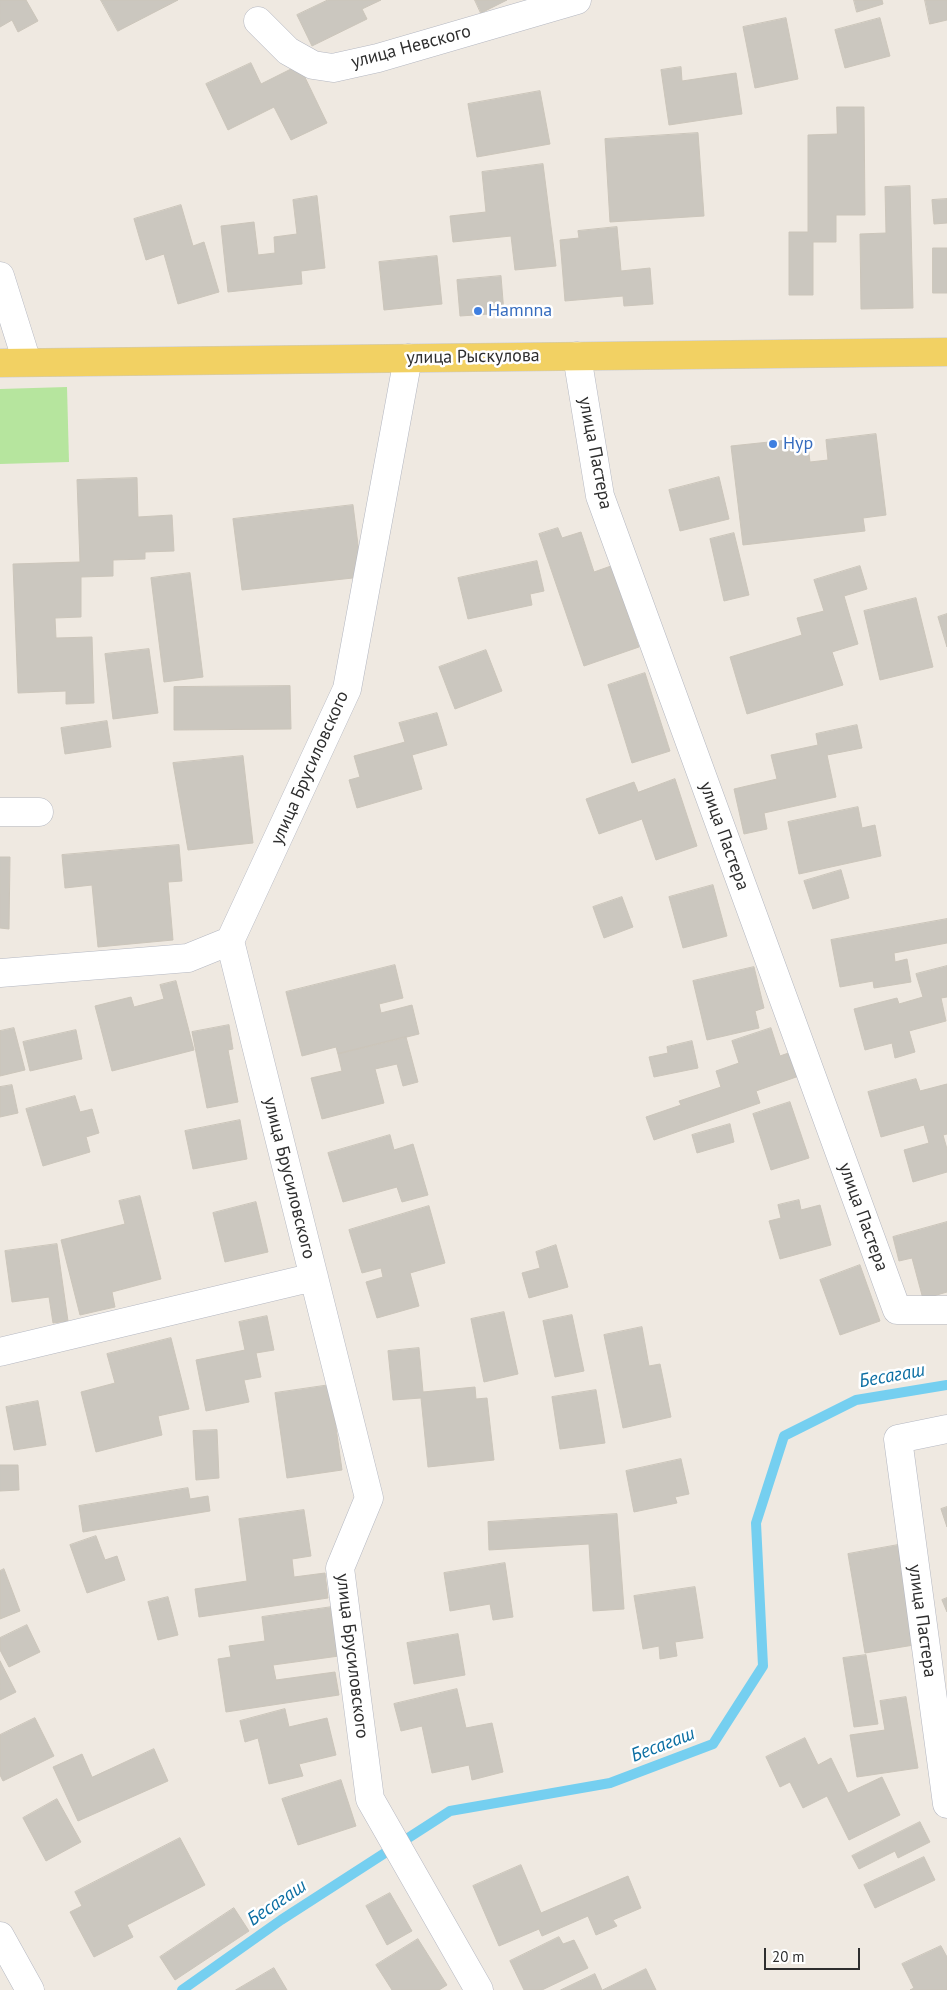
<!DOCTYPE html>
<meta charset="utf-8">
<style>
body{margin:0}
#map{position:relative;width:947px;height:1990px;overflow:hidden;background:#efe9e1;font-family:"PT Sans",sans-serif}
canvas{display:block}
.scale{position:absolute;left:764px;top:1948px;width:96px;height:22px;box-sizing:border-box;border:2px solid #2e2e2e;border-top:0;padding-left:6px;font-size:15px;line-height:18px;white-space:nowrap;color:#2e2e2e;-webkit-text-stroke:4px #fff;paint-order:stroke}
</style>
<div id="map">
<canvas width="947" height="1990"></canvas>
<div class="scale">20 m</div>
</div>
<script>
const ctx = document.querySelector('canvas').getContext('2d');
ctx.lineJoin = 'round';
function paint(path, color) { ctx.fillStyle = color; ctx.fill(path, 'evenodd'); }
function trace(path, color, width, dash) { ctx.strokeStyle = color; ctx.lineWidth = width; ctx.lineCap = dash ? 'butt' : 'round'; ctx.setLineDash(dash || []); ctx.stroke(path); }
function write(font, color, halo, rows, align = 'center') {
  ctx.font = font + ' "PT Sans",sans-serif'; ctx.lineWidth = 5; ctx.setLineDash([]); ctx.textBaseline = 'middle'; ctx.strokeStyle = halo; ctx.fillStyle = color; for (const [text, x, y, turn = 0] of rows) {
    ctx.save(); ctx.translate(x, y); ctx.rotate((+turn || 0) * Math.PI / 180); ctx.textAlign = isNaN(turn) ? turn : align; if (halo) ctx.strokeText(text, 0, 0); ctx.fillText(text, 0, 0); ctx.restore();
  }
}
const green = new Path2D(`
 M67,387l2,75 -69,2v-75z`);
const stream = new Path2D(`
 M182,1990l99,-70 169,-109 160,-28 103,-39 50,-78 -7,-143 28,-87 72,-36 91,-15`);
const building = new Path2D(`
 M0,0h26l12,21 -20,11 -6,-12 -12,7z
 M101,0h77l-60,31z
 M328,0h53l-19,9 5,10 -55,27 -15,-31z
 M475,0h32l-26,13z
 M854,0h28l1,4 -26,8z
 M925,0h22v20l-17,4z
 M786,18l12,61 -43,9 -12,-61z
 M880,18l10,38 -45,12 -10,-38z
 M251,63l10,21 38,-19 28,58 -36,17 -17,-33 -46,23 -22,-46z
 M681,67l1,14 54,-8 6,41 -73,11 -8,-55z
 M540,91l10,53 -73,13 -9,-53z
 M837,107h27l1,108h-29v27h-23v53h-24v-63h19v-97l29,-1z
 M698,133l6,83 -94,6 -5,-83z
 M543,164l13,102 -41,4 -4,-34 -58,6 -3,-26 36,-4 -4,-40z
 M910,186l3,122 -52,1 -1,-75 26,-1 -1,-46z
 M317,196l8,72 -24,3 1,13 -74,8 -7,-66 33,-4 4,33 17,-2 -1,-16 23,-3 -4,-34z
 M947,199v24l-13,1 -2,-24z
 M181,205l12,41 11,-4 15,50 -41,12 -14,-50 -18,6 -12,-41z
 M617,227l4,44 29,-3 3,36 -29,2 -1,-10 -58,5 -5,-61 19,-2 -1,-7z
 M933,248h14v45h-14z
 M437,256l5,48 -58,6 -5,-48z
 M501,276l3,37 -44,3 -3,-36z
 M876,434l10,81 -23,3 2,13 -122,14 -12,-99 76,-8 3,24 18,-2 -2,-20z
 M719,477l10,42 -49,12 -11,-41z
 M137,478l1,39 34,-2 2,36 -29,1v7l-32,1v16l-32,1v40l-26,1 1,20 36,-1 2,66 -28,1v-13l-48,2 -5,-129 67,-2 -3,-82z
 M353,505l9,72 -120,13 -9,-71z
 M558,528l4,10 19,-6 13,40 17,-6 28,81 -55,19 -45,-132z
 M734,533l15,62 -25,6 -14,-62z
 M537,561l7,30 -14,3 2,11 -64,14 -10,-41z
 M860,566l7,23 -23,7 14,48 -26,8 11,33 -96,29 -17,-57 72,-22 -5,-17 27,-7 -10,-31z
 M190,573l13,104 -39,5 -13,-104z
 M916,598l17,69 -53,13 -16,-69z
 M947,614v33l-9,-30z
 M149,649l9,64 -45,6 -8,-65z
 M486,650l16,41 -47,18 -16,-42z
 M645,673l25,78 -38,12 -24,-78z
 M290,686l1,43 -117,1v-43z
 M437,713l10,32 -35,10 10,34 -65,19 -8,-28 11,-3 -6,-21 51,-14 -6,-19z
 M107,721l4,26 -46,7 -4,-26z
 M857,725l5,23 -35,7 9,42 -72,16 3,16 -23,5 -10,-45 43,-10 -6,-24 47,-10 -2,-11z
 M243,756l10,87 -65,7 -15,-87z
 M675,779l22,67 -41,14 -14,-41 -43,15 -13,-35 48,-17 4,10z
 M858,807l4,21 13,-3 6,31 -82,18 -11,-52z
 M179,845l3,36 -14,1 5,58 -75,7 -6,-62 -27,3 -3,-33z
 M0,857h10l-1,72 -9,-1z
 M841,870l8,28 -36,11 -9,-28z
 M713,885l14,51 -44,12 -14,-51z
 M622,897l11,30 -29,11 -11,-31z
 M947,919v24l-53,10 1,9 12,-3 4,23 -37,6 -1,-7 -33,6 -9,-47z
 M395,965l8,33 -24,6 2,9 31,-8 7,29 -81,20 -2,-7 -34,9 -16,-64z
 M947,966v31l-6,1 5,23 -37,10 6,21 -20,6 -3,-15 -27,7 -11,-41 43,-11 2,6 24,-7 -7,-23z
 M754,967l10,41 -9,3 4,17 -52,12 -14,-59z
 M176,981l18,69 -82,21 -17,-65 36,-9 3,10 30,-8 -4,-14z
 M229,1025l4,24 -5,1 10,52 -31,6 -15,-76z
 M14,1028l11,42 -25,6v-45z
 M771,1028l9,28 14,-5 8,24 -46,16 4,12 -106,37 -8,-23 35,-12 -2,-4 42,-14 -5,-16 23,-8 -7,-22z
 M76,1030l6,29 -52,12 -7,-29z
 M406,1037l12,45 -15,4 -6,-22 -22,5 9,34 -62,16 -11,-41 31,-7 -4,-17z
 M692,1041l6,27 -44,9 -5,-20 19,-4 -1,-6z
 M916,1079l4,12 27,-7v50l-4,1 4,14v23l-34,10 -9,-32 25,-7 -5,-18 -43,12 -13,-45z
 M12,1085l6,28 -18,4v-30z
 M75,1096l5,16 12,-3 7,24 -13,4 4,15 -47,14 -17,-57z
 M790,1102l19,56 -38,12 -18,-56z
 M240,1120l7,39 -54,10 -8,-38z
 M730,1124l4,18 -37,11 -5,-18z
 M390,1135l4,15 19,-6 15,51 -26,7 -5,-15 -54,15 -15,-49z
 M140,1196l21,83 -49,13 3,15 -35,8 -19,-75 64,-16 -6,-23z
 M799,1200l2,10 19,-5 11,40 -51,14 -11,-38 12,-3 -3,-13z
 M256,1202l12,50 -43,10 -12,-49z
 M429,1206l16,57 -35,10 9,33 -42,12 -11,-36 17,-5 -2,-9 -19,5 -13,-43z
 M947,1222v70l-24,7 -11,-41 -13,3 -6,-24z
 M57,1244l11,77 -15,2 -4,-26 -37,5 -7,-51z
 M556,1245l12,42 -39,11 -7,-25 18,-5 -4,-16z
 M860,1265l20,56 -40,14 -20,-55z
 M504,1312l14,62 -34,8 -13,-63z
 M572,1315l12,56 -29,6 -12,-56z
 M267,1316l7,34 -18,3 5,24 -17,3 5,22 -43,9 -10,-51 49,-10 -6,-28z
 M642,1327l7,39 11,-2 11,53 -48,11 -19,-93z
 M171,1338l18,71 -31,7 4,19 -66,17 -15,-60 34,-9 -8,-29z
 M419,1348l4,44 52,-5 1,12 11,-1 7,62 -66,7 -7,-69 -28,2 -5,-49z
 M330,1385l12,85 -55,8 -12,-85z
 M596,1390l9,53 -45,6 -8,-52z
 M38,1401l8,44 -32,5 -8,-43z
 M217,1430l2,48 -23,2 -3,-49z
 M681,1459l8,35 -14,3 2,6 -43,9 -8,-41z
 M0,1465h18l1,25 -19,1z
 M188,1488l2,11 18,-3 2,15 -127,21 -4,-26z
 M947,1507v20l-6,-18z
 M304,1510l7,46 -19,3 2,18 31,-4 3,25 -129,19 -4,-28 52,-8 -8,-62z
 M617,1514l7,95 -31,2 -4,-67 -100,6 -1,-28z
 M96,1536l9,24 12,-4 8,24 -38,13 -17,-48z
 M898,1545l16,100 -49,8 -17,-99z
 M505,1563l8,54 -20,3 -3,-16 -40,7 -6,-38z
 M4,1569l16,42 -20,8v-48z
 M695,1587l8,51 -28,4 2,14 -17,3 -1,-13 -16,3 -9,-53z
 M168,1597l10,38 -20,5 -10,-38z
 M947,1598v14l-5,-12z
 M332,1607l7,49 -66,9 3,15 59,-8 4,23 -113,17 -8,-53 13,-2 -2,-11 36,-5 -3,-24z
 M27,1625l13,27 -31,15 -9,-17v-12z
 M458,1634l7,41 -51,9 -7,-41z
 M866,1655l12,69 -24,3 -11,-69z
 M0,1661l16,31 -16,8z
 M457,1689l9,39 26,-5 11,49 -31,8 -3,-15 -37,8 -10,-47 -21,5 -7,-27z
 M906,1697l12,71 -61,9 -7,-42 35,-5 -5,-29z
 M285,1709l4,18 38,-9 9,37 -37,9 4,12 -34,8 -11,-46 -13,4 -5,-21z
 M35,1718l19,38 -51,25 -3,-6v-40z
 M805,1738l13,27 13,-7 17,35 34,-16 18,38 -51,25 -22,-44 -24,12 -13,-26 -10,5 -14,-30z
 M154,1749l14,32 -90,40 -25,-54 29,-13 10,23z
 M341,1780l15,46 -58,19 -16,-46z
 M57,1799l24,43 -35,19 -23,-43z
 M920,1822l10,20 -32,16 -3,-7 -36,18 -7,-13z
 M180,1838l25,47 -78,40 6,12 -39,20 -24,-45 12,-6 -7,-14z
 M924,1857l11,23 -60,28 -11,-23z
 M521,1865l20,48 87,-37 13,32 -28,12 4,6 -21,9 -8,-19 -46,20 -3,-7 -40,17 -26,-60z
 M390,1893l22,38 -25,14 -21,-39z
 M234,1908l15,23 -74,49 -15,-23z
 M559,1937l4,7 11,-4 14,28 -46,22h-18l-14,-29z
 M418,1939l29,46 -8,5h-47l-16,-25z
 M941,1946l6,11v33h-37l4,-2 -12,-24z
 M274,1968l13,22h-51z
 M646,1969l10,21h-53z
 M595,1974l7,16h-41z`);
const minor = new Path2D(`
 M258,21l30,30 25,14 20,3 45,-10 199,-58
 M0,276l27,86
 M577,356l23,140 297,814h50
 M408,358l-61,331 -117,252 139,557 -29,70 30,231 109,191
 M0,812h39
 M0,973l188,-15 42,-17
 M0,1352l314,-75
 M947,1429l-49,10 49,365
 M0,1936l30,54`);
const major = new Path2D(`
 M0,363l947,-11`);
const markers = [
 [478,311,5,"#3f7fe0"],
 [773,444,5,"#3f7fe0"]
];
const streetNames = [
 ["улица Невского",411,47,-15],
 ["улица Рыскулова",473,357,-1],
 ["улица Пастера",595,453,79],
 ["улица Брусиловского",310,768,-66],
 ["улица Пастера",724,836,70],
 ["улица Брусиловского",289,1178,76],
 ["улица Пастера",863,1217,70],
 ["улица Пастера",922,1621,82],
 ["улица Брусиловского",352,1656,83]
];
const shopNames = [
 ["Hamnna",488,311],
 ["Hyp",783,444]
];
const waterNames = [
 ["Бесагаш",892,1376,-10],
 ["Бесагаш",663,1745,-21],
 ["Бесагаш",277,1903,-34]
];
paint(green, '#b6e59e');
trace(stream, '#75cff0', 10);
paint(building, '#cbc7bf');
trace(building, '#cbc5ba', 1);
trace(minor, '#b4b7c1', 29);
trace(major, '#c9c9c9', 29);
trace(minor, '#fff', 28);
trace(major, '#f2d163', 28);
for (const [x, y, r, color] of markers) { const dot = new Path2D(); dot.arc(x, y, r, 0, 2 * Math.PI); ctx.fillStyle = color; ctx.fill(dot); trace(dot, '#fff', 2); }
write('18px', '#2e2e2e', '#fff', streetNames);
write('18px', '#366cbe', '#fff', shopNames, 'left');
write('italic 19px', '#0d6fa3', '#fff', waterNames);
</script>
